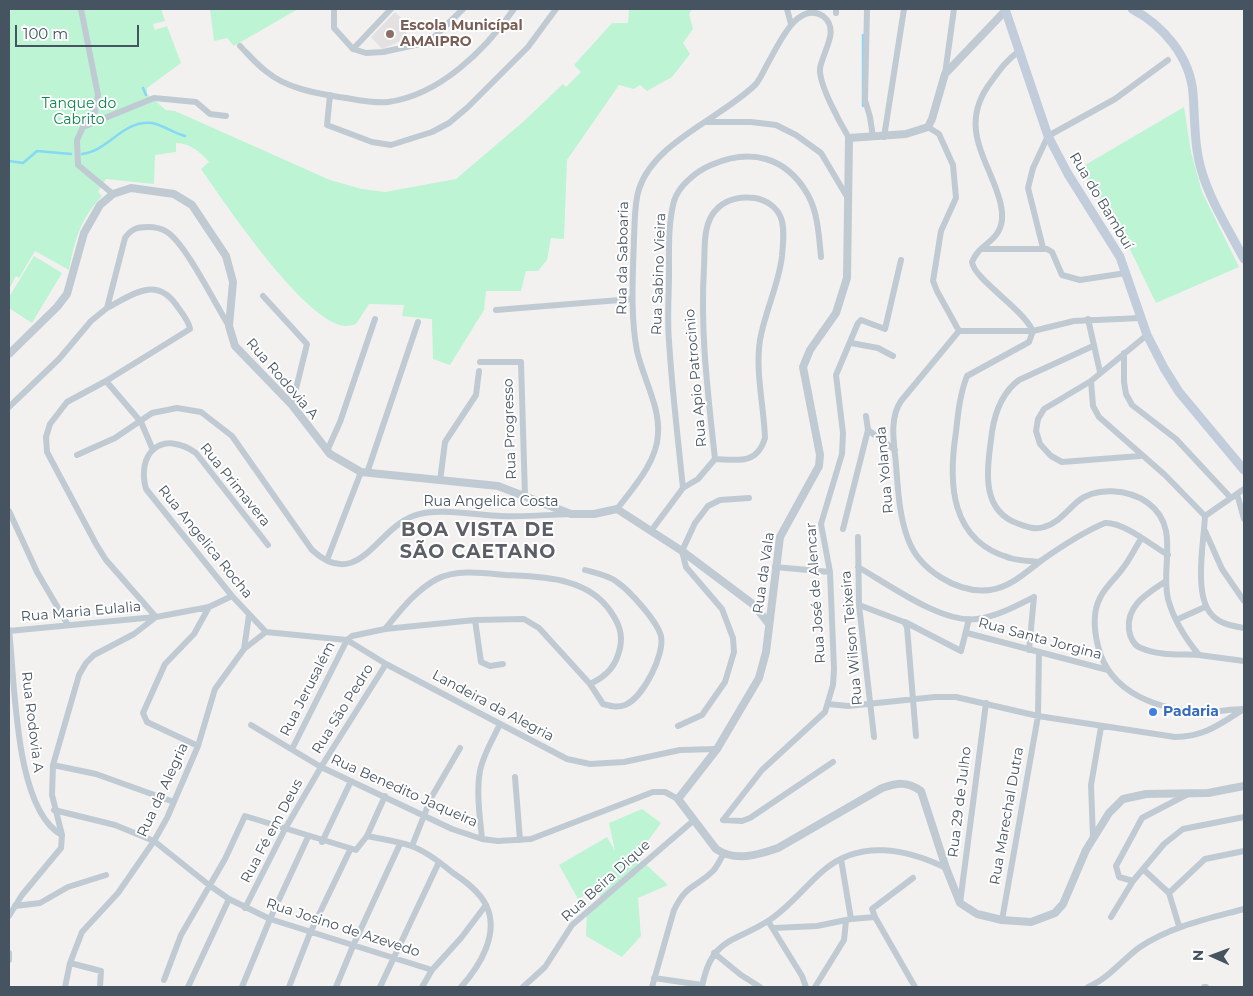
<!DOCTYPE html>
<meta charset="utf-8">
<style>
body{margin:0}
#map{position:relative;width:1253px;height:996px;overflow:hidden;background:#f3f1f0;font-family:Montserrat,sans-serif}
canvas{display:block}
.frame{position:absolute;inset:0;border:10px solid #465360;pointer-events:none}
.north{position:absolute;left:1188px;top:931px;width:50px;height:50px;-webkit-text-stroke:4px #fff;paint-order:stroke;rotate:272deg;font-size:14px;font-weight:700;line-height:20px;text-align:center;color:#465360}
.north::after{content:'';display:block;margin:auto;width:18px;height:22px;background:#465360;clip-path:polygon(50% 0,100% 100%,50% 72%,0 100%)}
.scale{position:absolute;left:15px;top:25px;width:124px;height:22px;box-sizing:border-box;border:2px solid #465360;border-top:0;padding-left:6px;font-size:15px;line-height:18px;white-space:nowrap;color:#465360;-webkit-text-stroke:4px #fff;paint-order:stroke}
</style>
<div id="map">
<canvas width="1253" height="996"></canvas>
<div class="frame"></div>
<div class="north">N</div>
<div class="scale">100 m</div>
</div>
<script>
const ctx = document.querySelector('canvas').getContext('2d');
ctx.lineJoin = 'round';
function paint(path, color) { ctx.fillStyle = color; ctx.fill(path, 'evenodd'); }
function trace(path, color, width, dash) { ctx.strokeStyle = color; ctx.lineWidth = width; ctx.lineCap = dash ? 'butt' : 'round'; ctx.setLineDash(dash || []); ctx.stroke(path); }
function write(font, color, halo, rows, align = 'center') {
  ctx.font = font + ' Montserrat,sans-serif'; ctx.lineWidth = 4; ctx.setLineDash([]); ctx.textBaseline = 'middle'; ctx.strokeStyle = halo; ctx.fillStyle = color; for (const [text, x, y, turn = 0] of rows) {
    ctx.save(); ctx.translate(x, y); ctx.rotate((+turn || 0) * Math.PI / 180); ctx.textAlign = isNaN(turn) ? turn : align; if (halo) ctx.strokeText(text, 0, 0); ctx.fillText(text, 0, 0); ctx.restore();
  }
}
const education = new Path2D(`
 M395,12l16,15 -6,3 3,8 -26,11 -11,-12z`);
const green = new Path2D(`
 M11,9h150l4,12 -12,3 2,6 12,-4 14,37 -34,25v6l19,16 9,1 155,69 32,9 23,3 71,-13 67,-57 40,-38 3,3 15,-15 -7,-7 38,-42h16l1,-13 63,-1 -3,5 4,15 -10,14 7,11 -18,23 -25,14 -7,-6 -6,4 -15,-4 -52,75 -3,79 -13,-1 -4,22 -9,11h-12l-5,20h-35l-2,19 -34,55 -17,-6 -1,-40 -30,-3 2,-11 -35,-1 -13,20c-3,1 -8,2 -11,2 -41,-4 -120,-123 -144,-157l8,-7c-9,-10 -19,-19 -33,-19v9l-21,3 -1,29 -48,-5 -8,13 4,4c-22,24 -27,43 -33,74l-34,-19 -16,27 -3,-2 -7,13v-269z
 M206,9h92l-64,37 -7,-8 -13,3 -4,-32z
 M1184,107l7,45 11,40 37,75 -83,36 -34,-70 -42,-65z
 M34,256l28,17 -30,50 -23,-15v-11z
 M642,809l19,14 -24,33 31,29 -30,13 3,38 -19,21 -36,-21 1,-27 13,-10 -1,-12 -21,12 -19,-34 48,-28 8,14 -6,-28z`);
const stream = new Path2D(`
 M143,88l3,7
 M863,106v-71
 M82,154c27,-3 40,-34 70,-31 11,2 21,10 33,13
 M9,161l14,2 14,-12 34,3`);
const minor = new Path2D(`
 M81,9l17,86 -3,17 -12,14
 M334,9v19l19,21
 M787,9l4,15
 M867,9l-2,91 5,17 3,20
 M836,13v-4
 M240,46c8,8 17,19 27,26 19,16 48,21 72,25 15,2 34,7 49,5 52,-7 97,-52 126,-93
 M353,49l13,4 17,-1 46,-10 34,-33
 M353,49l38,-40
 M1018,52c-13,9 -21,22 -30,34 -25,37 -7,64 7,100 4,11 8,22 7,34 -3,23 -23,23 -30,42 2,17 49,45 61,69
 M945,74l9,-65
 M330,95l-3,30 45,17 19,3 41,-13 17,-9 19,-16 60,-60 28,-38
 M707,122h44l25,3 20,10 25,18 28,47
 M928,127l11,7 14,31 3,33 -15,33 -8,50 4,10 22,40
 M884,137l20,-128
 M113,194l-35,-29 -1,-25 6,-13 71,-29 42,4 14,12 16,2
 M1043,248l-15,-60 5,-20 15,-32 67,-37 53,-39
 M982,249h65l5,3 10,23 18,5 46,-7
 M263,296l44,48 -15,61
 M107,308c25,-13 49,-33 70,-2 5,7 12,15 13,23l-84,52 -39,21 -17,22 -4,13 1,15 49,92 10,16 50,57
 M496,310l136,-11
 M1088,319l12,53
 M959,331l-58,70c-12,18 -7,42 -5,63 2,26 3,51 12,75 11,31 50,55 82,51 21,-3 36,-18 52,-30 20,-14 41,-28 63,-37 19,-1 46,22 63,32
 M959,331h74l41,-10 67,-3
 M1033,331l-4,11 -62,34c-7,18 -9,37 -11,56 -8,51 -6,109 54,126 9,3 21,3 30,4
 M851,343l27,5 15,8
 M1093,346l-74,34c-16,12 -24,32 -27,52 -4,34 -14,78 27,92 8,3 16,6 25,3 14,-4 23,-16 33,-25 18,-16 52,-13 71,1 33,24 12,64 20,96 6,22 17,39 31,56l45,6
 M1124,353v29l2,12 6,11 44,34 55,59
 M480,362h41l4,134
 M106,381l35,41 12,28
 M1091,381l2,25 6,11 66,58 40,41c-1,25 -12,80 7,99 8,9 21,11 32,13
 M9,407l50,-48 32,-38 16,-13 18,-70c6,-9 12,-11 23,-11 6,0 13,1 19,5 19,12 48,72 62,94
 M868,430l27,20
 M327,451l13,-29 35,-103
 M77,455l38,-17 37,-25 25,-5 24,4 31,24 80,114c46,42 64,-20 101,-34 23,-9 63,-1 88,0 23,1 46,-1 69,-2
 M1140,456l-78,6 -11,-6 -11,-12 -4,-13 2,-12 6,-10 47,-28 56,-46
 M367,473l51,-151
 M440,481l5,-39 31,-47 3,-24
 M683,488c-5,-49 -11,-98 -14,-147 -2,-22 0,-46 0,-68 0,-24 -1,-49 5,-72 5,-16 23,-30 37,-36 39,-17 75,-9 97,30 10,18 11,42 13,62
 M1237,494l7,25
 M617,509c16,-21 40,-47 41,-75 2,-28 -15,-56 -21,-83 -7,-37 -4,-76 -3,-113 1,-16 0,-34 5,-49 15,-47 81,-70 116,-104 5,-5 9,-15 13,-22 10,-17 29,-63 55,-47 18,14 -1,36 -3,53 -1,16 20,54 29,69
 M9,511l28,61 31,53
 M1205,516l39,-27
 M843,529l25,-99 -2,-14
 M651,531l32,-43 15,-9 17,-20c-7,-65 -15,-127 -11,-192 1,-17 -1,-37 8,-52 10,-15 26,-19 43,-17 11,2 22,9 26,20 4,11 2,26 1,38 -3,28 -17,55 -22,84 -5,32 4,66 5,98 -8,27 -27,22 -50,21
 M1205,531l17,38 22,32
 M858,537l1,68 15,132
 M1141,539c-6,9 -11,20 -18,29 -7,10 -18,19 -23,30 -8,15 -6,32 -2,48 11,48 63,65 108,66 12,0 25,-3 37,-3
 M327,560l34,-88
 M775,567l55,5
 M858,567c30,17 84,57 119,52 21,-3 39,-13 57,-22
 M585,570c10,3 23,5 32,12 13,9 40,39 44,54 4,18 -18,62 -36,69 -8,3 -14,1 -22,-1l-13,-20 -51,-56 -15,-9 -49,1 -90,9c15,-18 31,-39 52,-50 20,-10 47,-6 68,-4 38,2 83,2 106,37 8,12 12,22 9,36 -4,18 -13,28 -30,36
 M1166,581c-18,12 -40,24 -37,49 1,7 5,16 12,18 17,8 40,6 58,7
 M859,605l45,17 3,5 9,109
 M475,620l6,42 9,4 13,-2
 M1176,620l29,-13
 M905,622l56,29 8,-32
 M9,630c6,49 5,180 53,205
 M9,631l146,-14
 M266,632l81,8 39,24 181,95 23,5 34,-2 56,-12 37,-1
 M266,632l-34,-36 -86,-107c-10,-36 16,-60 50,-36l72,92
 M967,633l141,37
 M347,640l5,-4 33,-7
 M244,649l5,-34
 M1029,650l5,-53
 M828,704l20,2 87,-9h21l82,19 137,21c29,0 45,-13 69,-28
 M251,725l70,42 131,62 30,10 16,2 33,-2 122,-47h12l13,7
 M678,726l24,-11 23,-33 9,-30 -1,-14 -11,-29 -36,-42 -4,-16 13,-28 13,-17 12,-6 29,-2
 M198,746l-51,-24 -4,-9 22,-49 29,-30 15,-27
 M292,749l55,-109
 M53,765l43,9 78,28
 M515,777l5,63
 M1188,794l-46,24 -26,48 3,11 14,4 31,-37 19,-15 61,-12
 M54,810l61,15 39,16 55,44 20,14 41,20 162,51 29,-32 25,-33
 M723,820l39,-50 63,-58 8,-27 1,-16 -4,-97 -9,-48 21,-70 1,-21 -7,-58 22,-52 3,-3 24,9 16,-69
 M723,820l19,1 8,-3 83,-56
 M367,836c14,3 31,5 44,10 15,5 30,17 42,27 12,8 26,18 33,32 14,28 -6,61 -25,82
 M1093,838l-2,-53 10,-58
 M482,839c-2,-22 -6,-46 -2,-68 3,-16 13,-32 20,-47
 M322,842l29,-61
 M412,846l19,-48 29,-50
 M841,859l10,60
 M1144,870l25,23 10,33
 M913,878l-41,31 3,8 40,70
 M1169,893l36,-34 39,-8
 M960,903l26,-200
 M15,906l25,-3 28,-16 38,-12
 M245,908l40,-79 36,-62 65,-103
 M9,916l13,-21 39,-47 1,-13 -10,-40 1,-30 26,-90 7,-12 8,-8 40,-21 22,-17 53,-10 23,-11
 M1111,917l22,-36
 M1002,920l36,-204 1,-64
 M768,921l34,55 4,11
 M774,928l43,-2 34,-7 24,-2
 M9,953v7
 M714,953l27,22 19,12
 M70,963l31,8 -1,16
 M654,978l48,7
 M164,980l17,-45 44,-76 20,-43 111,34 11,-14 18,-40
 M65,987l5,-24 12,-31 36,-39 36,-52 13,-23 31,-72 17,-57 29,-40 22,-17
 M188,987l41,-88
 M242,987l28,-68 38,-82
 M289,987l21,-54 40,-83
 M336,987l17,-41 47,-102
 M380,987l59,-125
 M422,987l10,-17
 M523,987l22,-20 27,-42 121,-104
 M652,987l22,-77c13,-27 22,-22 39,-39 4,-4 7,-12 11,-17
 M702,987c9,-49 31,-44 66,-66 21,-13 37,-35 56,-51 36,-31 83,-21 122,-2
 M815,987l29,-47 2,-19
 M1088,987c20,-8 34,-27 52,-40 32,-21 67,-28 104,-38
 M1204,987h2`);
const tertiary = new Path2D(`
 M1005,11l-60,63 -13,45 -4,8 -22,7 -57,4 -2,140 -11,35 -26,37 -7,17 17,88 -1,11 -39,71 -14,115 -7,26 -42,71 -39,50 38,50c19,13 42,6 62,-1l104,-60c15,-5 25,-7 39,3l25,77 14,35 17,11 25,6 29,2 24,-9 8,-9 23,-54 23,-37 14,-14 23,-5 62,-1 36,-7
 M9,354l48,-47 10,-13 17,-61 16,-28 13,-11 18,-6 43,6 18,11 34,51 7,26 -4,44 6,20 57,59 38,49 31,18 137,14 73,28h23l23,-5 65,42 72,54 15,19`);
const secondary = new Path2D(`
 M1005,9l43,127 20,38 52,83 27,78 17,33 15,24 65,78
 M1132,9c31,16 58,48 61,84 2,26 1,51 8,76 9,32 28,61 43,90`);
const markers = [
 [390,34,5,"#8d6e63"],
 [1153,712,5,"#3f7fe0"]
];
const educationNames = [
 ["Escola Municípal",400,26],
 ["AMAIPRO",400,42]
];
const parkNames = [
 ["Tanque do",79,104],
 ["Cabrito",79,120]
];
const streetNames = [
 ["Rua do Bambuí",1101,201,59],
 ["Rua da Saboaria",623,258,-89],
 ["Rua Sabino Vieira",659,274,-88],
 ["Rua Apio Patrocinio",696,378,-95],
 ["Rua Rodovia A",282,379,49],
 ["Rua Progresso",510,429,-92],
 ["Rua Yolanda",885,470,-95],
 ["Rua Primavera",235,485,51],
 ["Rua Angelica Costa",491,502],
 ["Rua Angelica Rocha",205,542,51],
 ["Rua da Vala",764,573,-82],
 ["Rua José de Alencar",816,593,-94],
 ["Rua Maria Eulalia",81,612,-5],
 ["Rua Wilson Teixeira",852,638,-95],
 ["Rua Santa Jorgina",1040,639,15],
 ["Rua Jerusalém",308,689,-63],
 ["Landeira da Alegria",493,706,28],
 ["Rua São Pedro",343,709,-58],
 ["Rua Rodovia A",32,722,83],
 ["Rua da Alegria",163,790,-65],
 ["Rua Benedito Jaqueira",404,791,24],
 ["Rua 29 de Julho",960,802,-83],
 ["Rua Marechal Dutra",1007,816,-80],
 ["Rua Fé em Deus",272,831,-62],
 ["Rua Beira Dique",606,881,-42],
 ["Rua Josino de Azevedo",343,928,18]
];
const shopNames = [
 ["Padaria",1163,712]
];
const districtNames = [
 ["BOA VISTA DE",478,530],
 ["SÃO CAETANO",478,552]
];
paint(education, '#e4e1e2');
paint(green, '#bcf4d4');
trace(stream, '#85d9f4', 2.5);
trace(minor, '#c0cad3', 6);
trace(tertiary, '#c0cad3', 8);
trace(secondary, '#c2cddb', 9);
for (const [x, y, r, color] of markers) { const dot = new Path2D(); dot.arc(x, y, r, 0, 2 * Math.PI); ctx.fillStyle = color; ctx.fill(dot); trace(dot, '#fff', 2); }
write('bold 14px', '#785e54', '#fff', educationNames, 'left');
write('14px', '#0e844e', '#fff', parkNames);
write('14px', '#465360', '#fff', streetNames);
write('bold 14px', '#366cbe', '#fff', shopNames, 'left');
ctx.letterSpacing = '1px';
write('bold 19px', '#5c6066', '#fff', districtNames);
ctx.letterSpacing = '0px';
</script>
